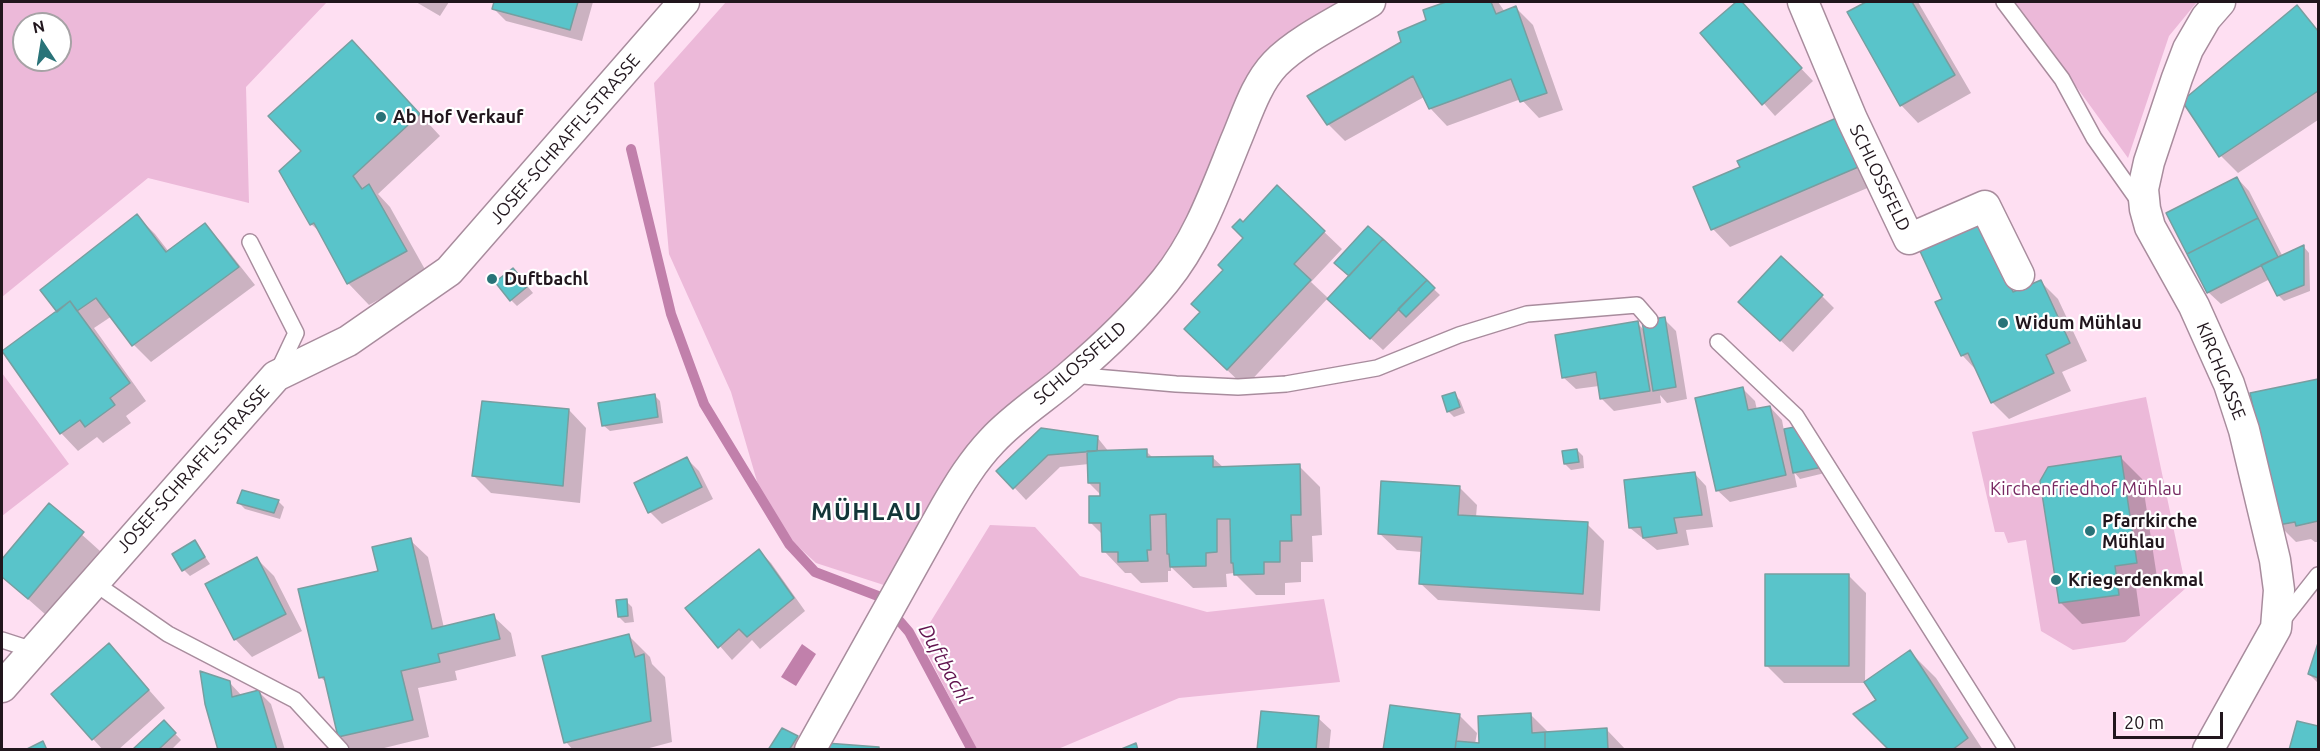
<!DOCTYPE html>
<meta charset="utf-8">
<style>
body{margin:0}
#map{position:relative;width:2320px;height:751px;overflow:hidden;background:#fedff2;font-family:Ubuntu,sans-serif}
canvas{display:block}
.frame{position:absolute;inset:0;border:3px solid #21161d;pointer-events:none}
.north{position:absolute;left:12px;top:12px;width:60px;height:60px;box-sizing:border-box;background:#fff;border:2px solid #a6a2a5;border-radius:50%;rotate:348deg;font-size:16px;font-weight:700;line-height:24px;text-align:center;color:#21161d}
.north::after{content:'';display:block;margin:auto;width:21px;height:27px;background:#297378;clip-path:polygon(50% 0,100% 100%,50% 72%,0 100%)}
.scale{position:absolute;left:2113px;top:712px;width:110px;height:27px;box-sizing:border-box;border:3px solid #21161d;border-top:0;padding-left:8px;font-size:18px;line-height:21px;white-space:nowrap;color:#21161d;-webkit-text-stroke:4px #fff;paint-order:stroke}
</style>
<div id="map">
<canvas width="2320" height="751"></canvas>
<div class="frame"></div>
<div class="north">N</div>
<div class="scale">20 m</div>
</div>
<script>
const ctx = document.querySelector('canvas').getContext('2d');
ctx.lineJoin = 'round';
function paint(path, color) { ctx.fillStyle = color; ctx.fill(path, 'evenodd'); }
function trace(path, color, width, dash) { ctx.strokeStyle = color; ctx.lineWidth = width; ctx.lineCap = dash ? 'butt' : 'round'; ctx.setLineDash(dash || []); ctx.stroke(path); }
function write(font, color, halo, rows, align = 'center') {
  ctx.font = font + ' Ubuntu,sans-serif'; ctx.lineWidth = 4.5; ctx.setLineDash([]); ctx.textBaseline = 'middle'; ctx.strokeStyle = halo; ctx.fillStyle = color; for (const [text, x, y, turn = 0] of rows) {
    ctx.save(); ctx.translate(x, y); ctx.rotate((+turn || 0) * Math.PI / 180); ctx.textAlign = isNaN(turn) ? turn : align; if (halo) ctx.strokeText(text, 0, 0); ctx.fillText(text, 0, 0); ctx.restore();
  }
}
const green = new Path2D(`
 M2,2h325l-81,85 3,116 -101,-25 -146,119zM24,24h36v36h-36z
 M726,2h625l-67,42 -98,188 -45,65 -141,122 -107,169 -77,-25 -48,-44 -37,-127 -62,-138 -15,-171z
 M2015,2h182l-28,34 -41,122z
 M2,373l67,91 -67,52z
 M2146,397l40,191 -61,54 -52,8 -32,-19 -15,-91 -18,3 -4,-11h-9l-23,-100z
 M990,525l45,2 45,49 127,36 117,-13 16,83 -161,16 -121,51h-82l-56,-110z`);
const water = new Path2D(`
 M802,644l14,10 -20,32 -15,-9z`);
const shadow = new Path2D(`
 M416,2h33l-9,14z
 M496,2h97l-11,39 -76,-20 -12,-12z
 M1450,2h48l7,10 11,-4 17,17 30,85 -24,8 -18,-19 -74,27 -17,-18 -6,-11 -79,44 -17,-17 75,-82 25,-21 -3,-10z
 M1738,2l75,79 -38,35 -73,-83z
 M1869,2h49l53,91 -53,30 -17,-18 -51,-93z
 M2297,7l21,23v90l-80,53 -17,-17 -37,-55z
 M373,63l67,73 -62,58 12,13 37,66 -58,32 -21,-22 -27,-50 -10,-9 -8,-73z
 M1841,118l38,65 -149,64 -17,-18 -18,-41 47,-20z
 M2237,178l12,13 34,66 21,-10 5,6 1,38 -26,10 -6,-6 -8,-16 -49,25 -13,-12z
 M1277,187l65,62 -31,33 17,16 -83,89 -42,-40 -1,-34 43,-75 -2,-14z
 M137,216l18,18 14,18 36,-27 17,18 33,42 -104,77 -17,-17 -22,-29 -18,12 52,73 -20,15 5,7 -28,20 -6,-6 -19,14 -17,-18 -58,-80 56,-41z
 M1382,240l58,55 -57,55 -42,-39z
 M1997,240l23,51 20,-10 18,18 29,62 -25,11 9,19 -62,28 -17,-17 -15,-31 -15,-16 -18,-55z
 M519,276l14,17 -16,13 -6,-6z
 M1822,296l12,12 -41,44 -41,-38z
 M1664,319l12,12 11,68 -20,4 -7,-8 1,8 -47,8 -13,-13 -2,-12 -23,3 -13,-12 74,-54 8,8z
 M2318,381v161h-3l-4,-3 -15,3 -17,-17 -27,-131z
 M1743,389l12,12 2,9 13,-3 12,13 2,11 45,41 -29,7 -6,-7 3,15 -67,15 -13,-12z
 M1454,394l6,6 5,13 -11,4 -6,-6z
 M654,395l6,6 3,22 -53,8 -7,-6z
 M569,410l17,18 -6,75 -89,-10 -18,-18z
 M1097,437l12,15 37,-1 8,8 58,-2 12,11 75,-2 21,21 2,48 -10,1 1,26h-12v20l-16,1v12h-29l-22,-22 -8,1 1,13 -34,1 -22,-21v4h-3v11l-27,1 -10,-10h-6l-21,-22 -1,-16 -12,-12 12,-26 -14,-14v-19l-29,3 -34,33 -27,-29z
 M1577,450l6,6 1,12 -13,2 -6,-6z
 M2121,458l21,21 16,105 -22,3 4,29 -58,8 -21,-21z
 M687,459l12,12 14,28 -51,25 -12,-12z
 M1694,473l12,13 7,41 -27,3 3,15 -32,5 -27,-22z
 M1459,487l18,18 -1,12 111,7 17,17 -4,70 -162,-11 -18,-17 2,-31 -25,-2 -18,-17z
 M278,501l6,6 -4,12 -35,-10 -6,-6z
 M49,505l51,46 -54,64 -44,-39v-14z
 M410,540l18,17 16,71 49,-12 18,17 5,23 -61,15 2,9 -39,8 11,49 -53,13h-24l-13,-13 -12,-54 -7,-6 60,-105z
 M195,542l15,22 -20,12 -6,-6z
 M759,551l12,12 34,48 -45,38 -8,-9 -20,20 -45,-52z
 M257,559l17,17 28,55 -50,26 -17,-18z
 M1848,575l18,18 -1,90h-81l-18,-18z
 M626,601l6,6 2,15 -9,1 -6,-6z
 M629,636l21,21 2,7 13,13 7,65 -30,8h-69l-7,-8z
 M109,645l56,63 -47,42h-15l-10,-11z
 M2318,647v36l-9,-9z
 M1910,652l26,26 47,72h-93z
 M229,682l13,14 17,-4 12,12 14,46h-65z
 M1459,715l18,18 -2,11h5l51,-29 18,18 58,-3 19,20h-241z
 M1318,718l13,12 -2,20h-70z
 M164,722l17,18 -10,10h-37z
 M797,737l6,6 -4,7h-29z`);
const stream = new Path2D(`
 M631,149l40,165 33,90 85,140 26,28 63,24 31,36 63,118`);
const building = new Path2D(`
 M494,2h84l-8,28 -78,-21z
 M1446,2h45l5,12 20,-8 31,87 -27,9 -9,-23 -82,30 -16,-33 -86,49 -20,-29 94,-54 -3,-10 28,-12 -3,-10z
 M1736,2h6l60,66 -40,37 -62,-72z
 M1866,2h46l43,73 -55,31 -53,-94z
 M2297,5l21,26v60l-99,66 -37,-56z
 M352,40l68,74 -67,62 9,13 7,-5 38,67 -60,33 -33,-61 -4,2 -31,-54 22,-20 -33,-35z
 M1841,116l22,49 -152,65 -18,-43 47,-20 -3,-6z
 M2237,177l21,41 -71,36 -21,-41z
 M1277,185l48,46 -31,33 17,16 -84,90 -43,-41 16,-17 -9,-8 32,-34 -5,-5 25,-27 -11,-11 8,-8 3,3z
 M137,214l29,38 39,-29 34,44 -107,79 -36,-48 -19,13 -7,-10 -13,11 -17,-22z
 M2258,218l20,39 -71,36 -20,-39z
 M1980,221l33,71 28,-12 29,63 -24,12 8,18 -63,30 -23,-50 -7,3 -26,-54 7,-3 -23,-50z
 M1368,226l15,13 -34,37 -15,-13z
 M1383,239l44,41 -57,59 -43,-40z
 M2304,245v40l-27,11 -16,-31z
 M1781,256l42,39 -43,46 -42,-39z
 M513,268l15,18 -18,15 -15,-19z
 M1427,280l8,8 -29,29 -8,-8z
 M70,301l60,82 -20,15 5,7 -30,22 -5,-7 -20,14 -58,-83z
 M1665,317l11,70 -23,4 -11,-70z
 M1638,321l12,70 -50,8 -4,-27 -34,6 -7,-43z
 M2318,379v142l-22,5 -1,-4 -17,3 -28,-132z
 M1743,387l5,23 22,-4 16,69 -70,16 -21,-93z
 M1455,392l5,15 -13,5 -5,-16z
 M655,394l3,23 -56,9 -4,-23z
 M482,401l87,8 -6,77 -91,-10z
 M1800,426l23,41 -30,6 -9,-44z
 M1041,428l57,8 -1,15 -49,4 -35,34 -17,-18z
 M1147,449v8l66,-1v11l87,-3 1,51h-10l1,26h-12v21h-16v12l-30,1 -1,-12h-2l-1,-44h-13v33l-11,1v13l-36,1 -1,-13h-2l-1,-40 -16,1 1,35h-4l1,11 -30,1v-10h-16l-1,-29h-12v-27h11v-13h-12l-1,-32z
 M1577,449l2,13 -15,2 -2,-13z
 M2121,456l16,107 -22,3 4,29 -60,8 -19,-122 8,-14z
 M687,457l15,30 -54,26 -14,-30z
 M1695,472l7,43 -28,3 3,15 -34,5 -2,-11 -12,1 -5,-48z
 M1381,481l79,5 -2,29 130,7 -5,72 -164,-10 3,-47 -44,-3z
 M242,490l37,10 -5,13 -37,-10z
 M49,503l35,29 -56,67 -26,-22v-18z
 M411,538l21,91 62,-15 6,25 -62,15 2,8 -39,9 12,49 -75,17 -14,-60 -5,1 -21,-89 80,-18 -6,-24z
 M195,540l10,17 -23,14 -10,-17z
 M759,549l35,49 -47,39 -8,-8 -21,19 -33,-40z
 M257,557l29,57 -52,26 -29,-56z
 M1765,574h84v92h-84z
 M627,599l1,17 -10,1 -2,-17z
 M629,634l6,23 9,-3 7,67 -87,22 -22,-87z
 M109,643l40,47 -57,50 -41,-46z
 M2318,643v35l-10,-4z
 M1910,650l58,88 -16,12h-63l-36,-36 23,-14 -12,-18z
 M200,671l30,10 2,16 27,-7 18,60h-59l-13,-46z
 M1390,705l70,9 -5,36h-72z
 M1261,711l58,5 -3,34h-59z
 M1531,713l1,20 13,-1v18h-90l1,-9 23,2 -1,-27z
 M164,720l12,13 -18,17h-26z
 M2297,721l21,5v24h-29z
 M782,728l16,8 -9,14h-21z
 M1607,728l1,22h-63v-18z
 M43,741l4,9h-22z
 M826,743l53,4v3h-53z
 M1136,743l2,7h-19z`);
const service = new Path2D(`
 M2004,2l58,77 32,59 46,65
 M250,242l46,91 -18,38
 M1718,342l78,74 211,334
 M1072,375l104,9 62,3 48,-3 91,-16 82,-33 68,-21 110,-9 13,15
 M93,582l75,52 127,66 46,50
 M2281,622l37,-47
 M2,640l34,11`);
const minor = new Path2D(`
 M1803,2l49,117 57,120 76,-33 34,69
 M2,687l274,-311 72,-35 101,-70 235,-269
 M810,750l135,-242c14,-24 28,-47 47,-67 24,-26 54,-44 80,-67 33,-28 66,-60 93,-93 34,-42 51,-92 71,-141 11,-26 20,-56 39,-76 23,-24 67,-45 95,-62
 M2208,750l68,-122 3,-38 -4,-30 -31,-130 -15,-46 -35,-78 -44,-79 -5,-18 -2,-20 6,-27 28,-84 11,-29 18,-31 14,-16`);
const markers = [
 [381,117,6,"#297378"],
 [492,279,6,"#297378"],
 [2003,323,6,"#297378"],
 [2090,531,6,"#297378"],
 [2056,580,6,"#297378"]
];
const poiNames = [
 ["Ab Hof Verkauf",393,117],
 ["Duftbachl",504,279],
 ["Widum Mühlau",2015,323],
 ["Pfarrkirche",2102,521],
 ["Mühlau",2102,542],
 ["Kriegerdenkmal",2068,580]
];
const streetNames = [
 ["JOSEF-SCHRAFFL-STRASSE",565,139,-49],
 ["SCHLOSSFELD",1880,178,64],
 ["SCHLOSSFELD",1080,363,-41],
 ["KIRCHGASSE",2221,371,68],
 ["JOSEF-SCHRAFFL-STRASSE",193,469,-48]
];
const parkNames = [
 ["Kirchenfriedhof Mühlau",2086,489]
];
const waterNames = [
 ["Duftbachl",945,664,61]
];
const districtNames = [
 ["MÜHLAU",867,512]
];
paint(green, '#ecb9d9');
paint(water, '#c180ab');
paint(shadow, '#0003');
trace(stream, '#c180ab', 10);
paint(building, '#59c4ca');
trace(building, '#779ea0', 1.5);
trace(service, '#a88c9d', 18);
trace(minor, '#a88c9d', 33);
trace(service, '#fff', 15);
trace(minor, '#fff', 30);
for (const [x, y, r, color] of markers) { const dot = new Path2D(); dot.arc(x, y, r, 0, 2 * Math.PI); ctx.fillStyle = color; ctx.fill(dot); trace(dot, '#fff', 2); }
write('bold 18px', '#21161d', '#fff', poiNames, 'left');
write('18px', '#21161d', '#fff', streetNames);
write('18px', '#772962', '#fff', parkNames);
write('italic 20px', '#61134e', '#fff', waterNames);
ctx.letterSpacing = '1.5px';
write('bold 24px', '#133638', '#fff', districtNames);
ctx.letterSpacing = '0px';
</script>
